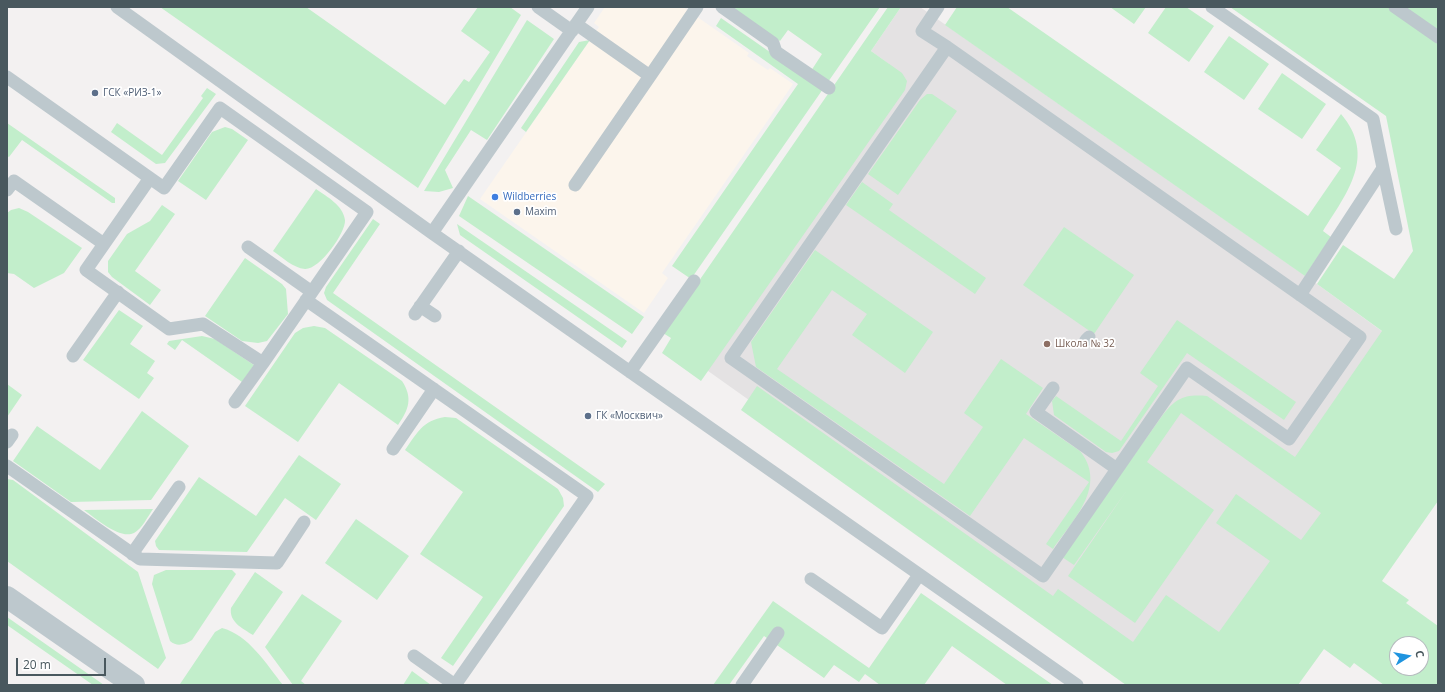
<!DOCTYPE html>
<meta charset="utf-8">
<style>
body{margin:0}
#map{position:relative;width:1445px;height:692px;overflow:hidden;background:#f3f1f1;font-family:"Open Sans",sans-serif}
canvas{display:block}
.frame{position:absolute;inset:0;border:8px solid #49585e;pointer-events:none}
.north{position:absolute;left:1389px;top:636px;width:40px;height:40px;box-sizing:border-box;background:#fff;border:1px solid #b6bcbf;border-radius:50%;rotate:79deg;font-size:11px;font-weight:700;line-height:16px;text-align:center;color:#49585e}
.north::after{content:'';display:block;margin:auto;width:14px;height:18px;background:#1f94df;clip-path:polygon(50% 0,100% 100%,50% 72%,0 100%)}
.scale{position:absolute;left:16px;top:658px;width:90px;height:18px;box-sizing:border-box;border:2px solid #49585e;border-top:0;padding-left:5px;font-size:12px;line-height:14px;white-space:nowrap;color:#49585e;-webkit-text-stroke:3px #fff;paint-order:stroke}
</style>
<div id="map">
<canvas width="1445" height="692"></canvas>
<div class="frame"></div>
<div class="north">С</div>
<div class="scale">20 m</div>
</div>
<script>
const ctx = document.querySelector('canvas').getContext('2d');
ctx.lineJoin = 'round';
function paint(path, color) { ctx.fillStyle = color; ctx.fill(path, 'evenodd'); }
function trace(path, color, width, dash) { ctx.strokeStyle = color; ctx.lineWidth = width; ctx.lineCap = dash ? 'butt' : 'round'; ctx.setLineDash(dash || []); ctx.stroke(path); }
function write(font, color, halo, rows, align = 'center') {
  ctx.font = font + ' "Open Sans",sans-serif'; ctx.lineWidth = 3.5; ctx.setLineDash([]); ctx.textBaseline = 'middle'; ctx.strokeStyle = halo; ctx.fillStyle = color; for (const [text, x, y, turn = 0] of rows) {
    ctx.save(); ctx.translate(x, y); ctx.rotate((+turn || 0) * Math.PI / 180); ctx.textAlign = isNaN(turn) ? turn : align; if (halo) ctx.strokeText(text, 0, 0); ctx.fillText(text, 0, 0); ctx.restore();
  }
}
const commercial = new Path2D(`
 M605,7h78l66,46 -2,3 21,14 2,-2 23,16 -131,189 6,5 -24,35 -164,-114 119,-172 -5,-4z`);
const education = new Path2D(`
 M901,7h19l397,277 110,80 -91,195 -186,126 -463,-329 202,-292 -18,-13z`);
const green = new Path2D(`
 M160,7h146l139,98 19,-26 5,3 21,-30 -29,-21 17,-24h32l11,8 -103,173z
 M732,7h148l-52,75 -17,-11 11,-17 -34,-24 -8,11z
 M888,7h13l-30,44 31,22 5,8 -2,9 -204,291 -39,-28 9,-15 -8,-5z
 M957,7h50l301,209 33,-48 -25,-18 25,-36c36,42 6,79 -18,117l8,6 -26,39 -360,-251z
 M1110,7h36l-12,17z
 M1166,7h20l28,19 -25,36 -41,-29z
 M1230,7h157l51,36v458l-56,80 27,19 -3,3 32,23v59h-54l-30,-22 -4,5 -26,-19 -26,36h-172l-385,-275 16,-24 296,210 5,-7 75,53 33,-47 53,37 51,-71 -54,-38 20,-29 65,46 20,-27 -140,-100 -34,49 67,48 -79,113 -67,-47 59,-86 -53,75 -12,-8 100,-141c14,-18 22,-22 45,-20l88,61 87,-126 -65,-47 26,-39 51,34 19,-28 -27,-135zM1397,644h24v24h-24z
 M1405,7h33v23z
 M721,18l102,71 -132,190 -19,-13 126,-182 -82,-58z
 M527,20l27,19 -67,101 -16,-10 -26,40 8,18 -14,4 -15,-1z
 M1229,36l40,28 -25,36 -40,-28z
 M590,40l-64,92 -5,-4 58,-86z
 M1282,73l44,31 -24,35 -44,-30z
 M207,88l9,6 -51,69 -9,1 -45,-32 6,-9 45,32 41,-57 -2,-2z
 M927,94h5l25,17 -59,84 -30,-21 52,-74z
 M7,123l108,75v5h-3l-90,-63 -13,17 -2,-1z
 M225,127l7,2 16,11 -42,60 -28,-19 34,-49z
 M862,182l31,22 -4,6 97,68 -11,16 -129,-89z
 M316,189c11,8 27,16 29,31 1,13 -26,50 -40,49 -12,-1 -23,-12 -32,-18z
 M468,196l176,121 -12,17 -173,-118z
 M162,205l13,9 -40,57 26,19 -11,15 -38,-28 -4,-5v-11l19,-27 23,-13z
 M19,208l9,4 54,36 -18,25 -30,15 -20,-14 -7,-1v-60l4,-3z
 M373,219l7,5 -47,69 272,191 -7,8 -271,-192 -3,-7 2,-6z
 M457,224l170,117 -5,7 -162,-113z
 M1064,227l70,48 -40,59 -71,-49z
 M815,250l118,82 -28,41 -53,-38 15,-21 -35,-24 -55,79 167,115 39,-57 -19,-14 37,-54 42,29 -17,26 54,37c28,35 -7,69 -27,98l-7,-5 43,-62 -65,-44 -54,78 -214,-149 -5,-25z
 M245,258l37,26 4,5 2,25 -21,27 -9,2 -16,-2 -37,-25z
 M119,310l24,16 -13,18 25,17 -8,12 7,5 -15,21 -56,-39z
 M1177,320l119,82 -12,18 -97,-67 -68,98 -7,2 -6,-1 -52,-37 -2,-14 4,-5 65,45 37,-55 -18,-13z
 M314,326l11,2 77,53c11,17 7,28 -4,44l-59,-42 -41,59 -53,-36 50,-73 8,-5z
 M202,336l13,3 39,26 -12,17 -60,-42 -7,10 -8,-6 2,-3z
 M7,384l15,11 -15,22z
 M142,411l47,35 -38,54 -80,2 -58,-41 24,-35 63,44z
 M445,417l11,1 102,71 5,9 1,8 -111,160 -12,-8 42,-61 -63,-43 43,-62 -58,-42c13,-18 17,-29 40,-33z
 M299,455l42,29 -25,36 -31,-22 -38,54 -88,-2 -3,-4 -1,-5 44,-64 57,39z
 M7,479l6,1 125,92 28,86 -8,11 -151,-108z
 M153,509c-5,7 -11,20 -19,24 -14,7 -39,-15 -50,-23z
 M356,519l53,37 -32,44 -52,-37z
 M166,570h66l4,4 -44,66c-8,5 -15,7 -22,1l-18,-57 2,-9z
 M255,572l28,20 -30,43c-11,-7 -24,-13 -22,-27z
 M921,593l132,92h-46l-55,-39 -28,39h-44l-15,-11 -6,8 -25,-17 -10,13 -60,-42 -35,49h-16l60,-84 96,67z
 M302,594l40,27 -41,60 5,4h-13l-28,-38z
 M7,617l97,68h-11l-86,-60z
 M222,628c27,7 45,37 61,57l-103,-1 35,-52z
 M412,671l19,14h-28z`);
const service = new Path2D(`
 M117,7l315,226 645,452
 M538,7l34,24
 M722,7l51,36 3,9 53,36
 M938,7l-16,24 25,16 413,290 -71,102 -102,-71 -144,208 -312,-218 216,-311
 M1212,7l161,112 10,49 -83,127
 M1395,7l43,30
 M576,24l74,52 47,-69
 M7,77l157,111 56,-80 147,104 -104,151 -60,-39 -34,5 -83,-59 64,-92
 M1383,168l13,61
 M575,185l75,-109
 M7,190l7,-9 90,63
 M432,233l156,-226
 M248,247l64,45
 M306,300l281,196 -132,189
 M420,306l15,10
 M415,314l44,-63
 M1086,340l3,-3
 M73,356l45,-64
 M630,372l64,-91
 M1053,388l-17,24 81,57
 M235,402l28,-39
 M7,442l5,-7
 M393,449l41,-60
 M7,466l133,93 137,4 27,-41
 M132,554l47,-67
 M811,579l71,49 37,-53
 M414,656l41,29
 M742,685l36,-52`);
const minor = new Path2D(`
 M7,597l127,88`);
const markers = [
 [95,93,4,"#5c6f8a"],
 [495,197,4,"#3f7fe0"],
 [517,212,4,"#5c6f8a"],
 [1047,344,4,"#8d6e63"],
 [588,416,4,"#5c6f8a"]
];
const serviceNames = [
 ["ГСК «РИЗ-1»",103,93],
 ["Maxim",525,212],
 ["ГК «Москвич»",596,416]
];
const shopNames = [
 ["Wildberries",503,197]
];
const educationNames = [
 ["Школа № 32",1055,344]
];
paint(commercial, '#fcf5ec');
paint(education, '#e4e2e3');
paint(green, '#c2eecb');
trace(service, '#bdc8cd', 13);
trace(minor, '#bdc8cd', 22);
for (const [x, y, r, color] of markers) { const dot = new Path2D(); dot.arc(x, y, r, 0, 2 * Math.PI); ctx.fillStyle = color; ctx.fill(dot); trace(dot, '#fff', 1.5); }
write('10px', '#4e5e75', '#fff', serviceNames, 'left');
write('10px', '#366cbe', '#fff', shopNames, 'left');
write('10px', '#785e54', '#fff', educationNames, 'left');
</script>
